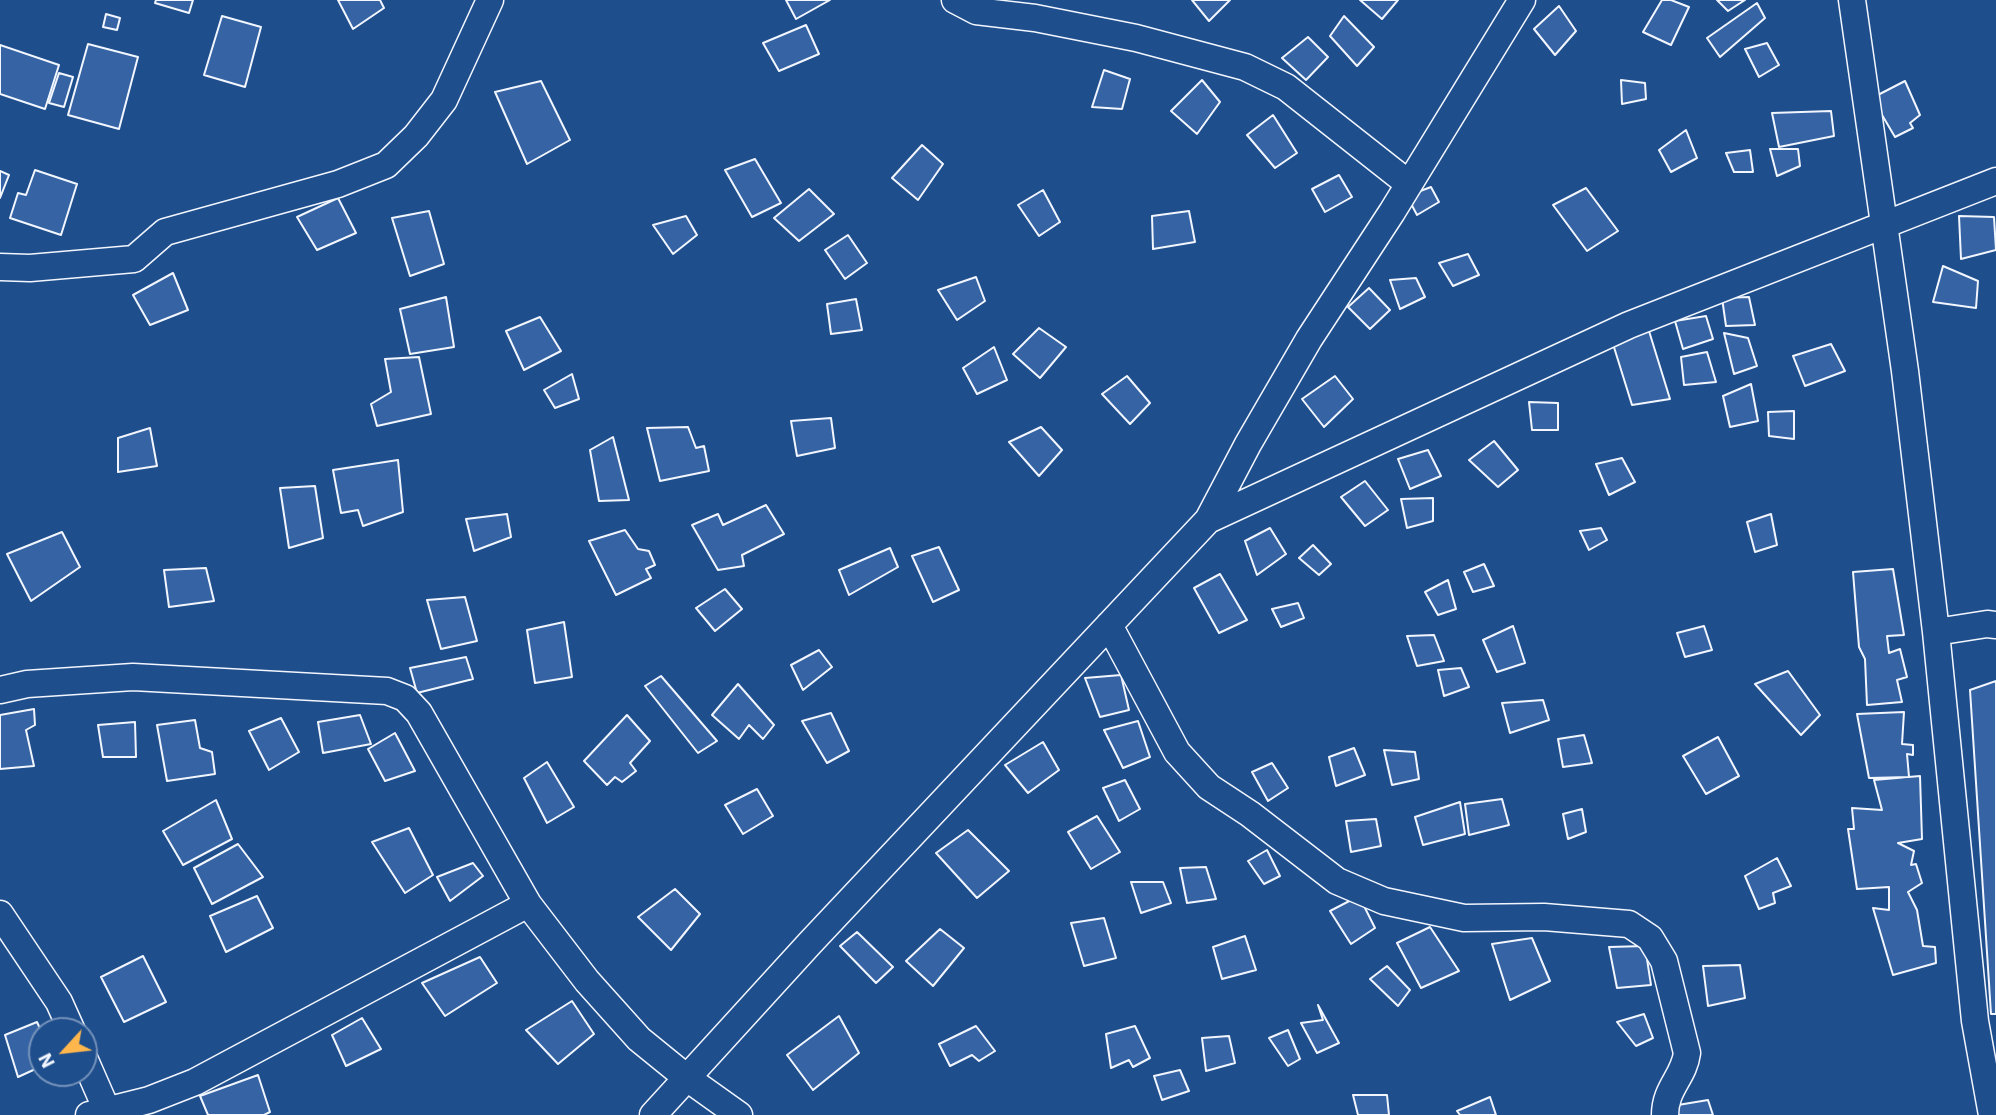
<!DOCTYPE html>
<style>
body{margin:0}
#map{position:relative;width:1996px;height:1115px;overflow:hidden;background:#1f4e8c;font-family:"IBM Plex Sans",sans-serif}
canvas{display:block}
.north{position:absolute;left:28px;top:1017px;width:70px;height:70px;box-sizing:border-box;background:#1f4e8c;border:2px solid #7391ba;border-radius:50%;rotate:243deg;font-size:19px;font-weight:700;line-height:28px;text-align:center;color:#f2f6ff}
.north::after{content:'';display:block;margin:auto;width:24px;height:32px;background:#ffb74d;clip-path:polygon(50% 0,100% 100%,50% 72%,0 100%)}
</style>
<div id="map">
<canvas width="1996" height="1115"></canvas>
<div class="north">N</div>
</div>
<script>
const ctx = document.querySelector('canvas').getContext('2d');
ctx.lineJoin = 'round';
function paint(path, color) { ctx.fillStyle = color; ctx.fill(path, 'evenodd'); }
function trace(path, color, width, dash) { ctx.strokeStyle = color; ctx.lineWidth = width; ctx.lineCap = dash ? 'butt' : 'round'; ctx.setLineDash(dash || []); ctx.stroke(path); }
const building = new Path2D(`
 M156,0h37l-4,13 -34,-10z
 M338,0h42l4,8 -31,21z
 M786,0h44l-34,19z
 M1192,0h38l-21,21z
 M1360,0h38l-16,19z
 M1662,0h9l18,7 -18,38 -28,-13z
 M1717,0h28l-17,11z
 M1757,3l8,15 -45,39 -13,-19z
 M1559,6l17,25 -21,24 -21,-26z
 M106,14l14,4 -3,12 -14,-3z
 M222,16l39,11 -16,60 -41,-12z
 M1344,16l30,31 -17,19 -27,-30z
 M806,25l13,29 -40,17 -16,-28z
 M1308,37l20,20 -22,23 -24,-22z
 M1767,43l12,22 -20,12 -14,-28z
 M88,44l50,13 -19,72 -51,-14z
 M0,45l59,20 -14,44 -45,-15z
 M1104,70l26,9 -8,30 -30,-2z
 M59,73l14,4 -9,30 -15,-4z
 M1202,80l18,22 -23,32 -26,-23z
 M1621,80l24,3 1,16 -24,5z
 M541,81l29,59 -43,24 -32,-72z
 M1905,81l15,34 -10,8 3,5 -18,9 -23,-39z
 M1831,111l3,25 -55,11 -7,-34z
 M1273,115l24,38 -22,15 -28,-33z
 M1686,130l11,28 -26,14 -12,-22z
 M922,145l21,19 -25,36 -26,-22z
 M1770,149h28l2,17 -23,10z
 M1750,150l3,22h-19l-8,-19z
 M755,159l26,44 -29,14 -27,-47z
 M35,170l42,14 -16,51 -51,-17 8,-25 8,2z
 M0,171l9,4 -9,23z
 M1339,175l13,22 -27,15 -13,-23z
 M1431,187l8,15 -22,13 -10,-19z
 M1586,188l32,43 -31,20 -34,-46z
 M809,189l25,25 -35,27 -25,-23z
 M1043,190l17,32 -21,14 -21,-31z
 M338,198l18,35 -39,17 -20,-33z
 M429,211l15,53 -34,12 -18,-58z
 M1189,211l6,31 -42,7 -1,-33z
 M686,216l11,19 -24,19 -20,-29z
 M1959,216l35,1 2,33 -35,9z
 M848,235l19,28 -22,16 -20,-29z
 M1468,254l11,21 -26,11 -14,-23z
 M1943,266l35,15 -2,27 -43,-6z
 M173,273l15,37 -38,15 -17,-30z
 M976,277l9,24 -28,19 -19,-30z
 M1416,278l9,19 -25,12 -10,-29z
 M1369,288l21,22 -20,19 -22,-22z
 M446,297l8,50 -44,7 -10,-45z
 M1749,297l6,28 -29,1 -4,-28z
 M856,299l6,31 -31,4 -4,-30z
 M1706,316l7,23 -30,10 -8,-28z
 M540,317l21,34 -37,19 -18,-39z
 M1039,328l27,19 -26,31 -27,-24z
 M1649,331l21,68 -38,6 -19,-61z
 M1724,333l24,5 9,28 -23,8z
 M1831,344l14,27 -40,15 -12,-30z
 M994,347l13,33 -30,14 -14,-26z
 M1707,352l9,30 -32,3 -3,-28z
 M419,357l12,57 -54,12 -6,-22 20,-12 -6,-33z
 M572,374l7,25 -24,9 -11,-18z
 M1127,376l23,27 -20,21 -28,-30z
 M1335,376l18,23 -29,28 -22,-28z
 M1751,384l7,37 -28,6 -7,-31z
 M1529,402l29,1v27h-26z
 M1794,411v28l-25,-3 -1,-24z
 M831,418l4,30 -38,8 -6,-35z
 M688,427l8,21 8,-2 5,25 -49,10 -13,-53z
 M1041,427l21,23 -23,26 -30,-34z
 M150,428l7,38 -39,6v-34z
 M613,437l16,63 -30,1 -9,-51z
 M1494,441l24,29 -20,17 -29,-27z
 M1428,450l13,26 -31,13 -12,-30z
 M1622,458l13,24 -26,13 -13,-31z
 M398,460l5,52 -40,14 -5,-16 -17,3 -8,-43z
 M1365,481l23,29 -23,16 -24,-29z
 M315,486l8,52 -34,10 -9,-60z
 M1433,498v23l-26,7 -6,-29z
 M766,505l18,29 -42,21 2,11 -26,4 -26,-45 26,-11 5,11z
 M507,514l4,23 -37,14 -8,-32z
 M1771,514l6,31 -22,7 -8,-30z
 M1270,528l16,26 -29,21 -12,-34z
 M1601,528l6,12 -18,10 -9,-19z
 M625,530l13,19 11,2 6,14 -9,4 5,9 -35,17 -27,-54z
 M62,532l18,35 -49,34 -24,-47z
 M1313,545l18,19 -12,11 -20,-17z
 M939,547l20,43 -26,12 -21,-46z
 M890,548l8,19 -49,28 -10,-25z
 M1484,564l10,22 -21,6 -9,-20z
 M206,568l8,33 -45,6 -5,-37z
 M1893,569l11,66 -17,1 2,17 11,-4 7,28 -10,3 5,22 -35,3 -2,-46 -6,-12 -6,-75z
 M1220,574l27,46 -28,13 -25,-45z
 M1448,580l8,29 -18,6 -13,-23z
 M725,589l17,20 -27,22 -19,-23z
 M465,597l12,44 -36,8 -14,-49z
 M1298,603l6,15 -23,9 -9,-18z
 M564,622l8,55 -37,6 -8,-53z
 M1513,626l12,37 -28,9 -14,-32z
 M1704,626l8,24 -27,7 -8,-24z
 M1434,635l10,26 -27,5 -10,-30z
 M819,650l13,17 -29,23 -12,-25z
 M466,657l7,22 -56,14 -7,-25z
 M1461,668l8,19 -25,9 -6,-26z
 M1788,671l32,44 -19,20 -46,-51z
 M1121,675l8,35 -29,7 -15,-39z
 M661,676l56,65 -19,12 -53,-67z
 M1996,681v333h-5l-21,-324z
 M738,684l36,41 -11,14 -14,-14 -10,14 -27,-24z
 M1543,700l6,20 -39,13 -8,-30z
 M34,709l1,16 -9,5 8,36 -34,3v-54z
 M1904,712l-2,32 11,1v10l-6,-1 2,23 -40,1 -12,-64z
 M831,713l18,38 -22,12 -25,-42z
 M360,715l11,29 -48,9 -5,-31z
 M627,715l23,26 -20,22 6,8 -14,11 -7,-5 -8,8 -23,-24z
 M281,718l18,34 -30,18 -20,-39z
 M195,720l5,28 12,4 3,22 -48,7 -10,-56z
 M1138,721l12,36 -27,11 -19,-38z
 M135,722l1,35h-33l-5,-32z
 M395,733l20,38 -30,10 -17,-32z
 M1584,735l8,28 -29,4 -5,-28z
 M1718,737l21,39 -33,18 -23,-38z
 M1043,742l16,28 -31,23 -23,-28z
 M1354,748l11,27 -29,11 -7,-29z
 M1384,750l31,2 4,27 -27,6z
 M547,762l27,45 -27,16 -23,-45z
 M1272,763l16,25 -20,13 -16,-29z
 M1920,776l2,63 -24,4 16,8 -3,14 5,-1 6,19 -14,9 9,18 6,36 12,1 1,16 -43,12 -20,-67 16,2v-23l-32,2 -9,-60h6l-2,-21 30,2 -8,-30z
 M1125,780l15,29 -21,12 -16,-33z
 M757,789l16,27 -30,18 -18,-29z
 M1502,799l7,26 -40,10 -4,-31z
 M216,800l16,39 -49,26 -20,-34z
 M1460,802l5,32 -42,11 -8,-28z
 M1582,809l4,23 -18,7 -5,-25z
 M1097,816l23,36 -29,17 -23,-37z
 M1376,819l5,27 -30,6 -5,-31z
 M409,828l24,47 -28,18 -33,-51z
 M968,830l41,41 -32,27 -41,-45z
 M238,844l25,33 -51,27 -18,-36z
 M1267,850l13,26 -16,8 -16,-23z
 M1777,858l14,28 -18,7 2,10 -16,6 -14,-33z
 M473,863l10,13 -33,25 -13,-24z
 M1206,867l10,32 -29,4 -7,-35z
 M1131,882h32l8,21 -30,10z
 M675,889l25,25 -29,36 -33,-33z
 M257,896l16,32 -47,24 -16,-36z
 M1359,896l16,32 -24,16 -21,-33z
 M1104,918l12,40 -32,8 -13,-43z
 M1430,927l29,44 -38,17 -24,-45z
 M940,929l24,19 -31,38 -27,-25z
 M857,932l36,35 -17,16 -36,-37z
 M1245,936l11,34 -34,9 -9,-32z
 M1532,938l18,43 -40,19 -18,-56z
 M1645,946l6,39 -34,3 -8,-41z
 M143,956l23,46 -42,20 -23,-45z
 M480,957l17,26 -52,33 -23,-33z
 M1740,965l5,33 -37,8 -5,-40z
 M1387,966l23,24 -12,16 -28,-27z
 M572,1001l22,33 -36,30 -32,-34z
 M1318,1005l21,38 -22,10 -16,-30 22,-3z
 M1644,1014l9,24 -17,8 -19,-24z
 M839,1016l20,37 -46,37 -26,-35z
 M362,1018l19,31 -35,17 -14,-31z
 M37,1022l5,11v33l-24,11 -13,-42z
 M976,1026l19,25 -16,10 -7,-6 -22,11 -11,-22z
 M1135,1026l15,32 -17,9 -4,-7 -18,8 -5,-34z
 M1288,1030l12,29 -12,7 -19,-28z
 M1229,1036l6,27 -29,8 -4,-33z
 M1180,1070l9,21 -27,9 -8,-24z
 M258,1075l12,37 -6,3h-56l-8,-19z
 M1353,1095h34l2,20h-31z
 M1490,1097l6,18h-36l-3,-4z
 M1708,1100l5,15h-37l-4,-9z`);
const minor = new Path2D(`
 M955,0l21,11 59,7 101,20 109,29 41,20 123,97
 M1852,0l53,371 31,261 39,389 17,94
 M0,267l30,1 104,-9 31,-27 173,-48 48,-19 30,-29 28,-36 46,-100
 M1208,520l421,-195 367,-144
 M1109,625l68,127 32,35 41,27 87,67 47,20 80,17 80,-1 85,7 21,14 14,23 23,92c-3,24 -22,35 -22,62
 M1936,632l51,-8 9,1
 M0,690l27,-6 106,-7 254,14 18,7 14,15 109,191 59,77 52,58 48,39 52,37
 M0,914l59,88 13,29
 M84,1058l25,57
 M89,1115l60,-15 46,-18 333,-178
 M653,1115l157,-172 398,-423 40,-76 61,-105 83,-127 130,-212`);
paint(building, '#3563a3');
trace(building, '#f2f6ff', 2);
trace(minor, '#f2f6ff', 29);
trace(minor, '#1f4e8c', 26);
</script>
